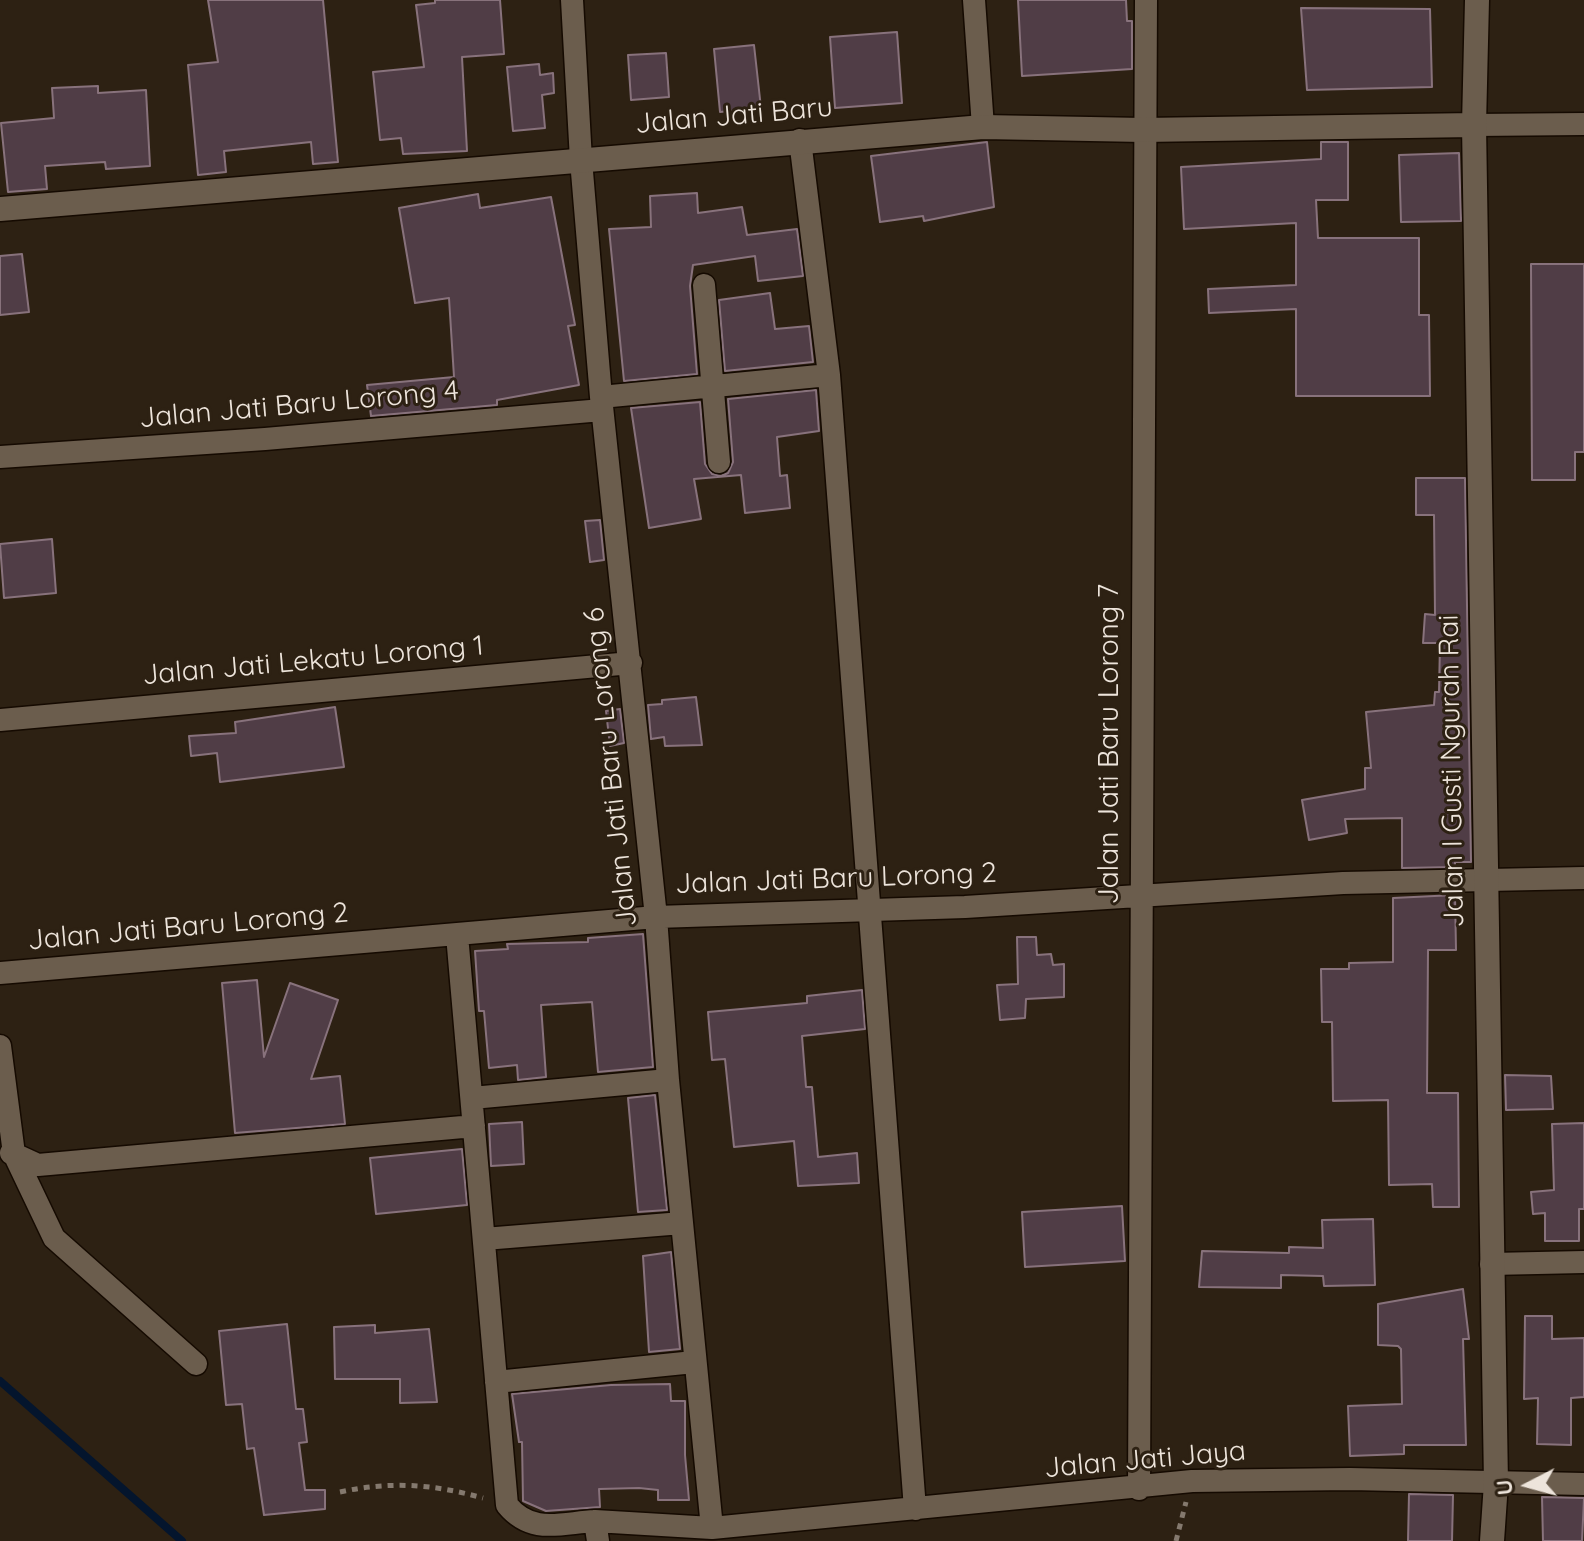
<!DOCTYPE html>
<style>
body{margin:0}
#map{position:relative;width:1584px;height:1541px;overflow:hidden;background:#2d2113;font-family:Quicksand,sans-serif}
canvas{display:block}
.north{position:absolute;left:1488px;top:1445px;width:80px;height:80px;-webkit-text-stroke:6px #2d2113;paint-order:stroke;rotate:264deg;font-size:22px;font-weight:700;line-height:32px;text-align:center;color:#ede4db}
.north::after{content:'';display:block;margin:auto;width:28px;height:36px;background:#ede4db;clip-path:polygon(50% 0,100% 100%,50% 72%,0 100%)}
</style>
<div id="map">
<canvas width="1584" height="1541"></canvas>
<div class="north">U</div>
</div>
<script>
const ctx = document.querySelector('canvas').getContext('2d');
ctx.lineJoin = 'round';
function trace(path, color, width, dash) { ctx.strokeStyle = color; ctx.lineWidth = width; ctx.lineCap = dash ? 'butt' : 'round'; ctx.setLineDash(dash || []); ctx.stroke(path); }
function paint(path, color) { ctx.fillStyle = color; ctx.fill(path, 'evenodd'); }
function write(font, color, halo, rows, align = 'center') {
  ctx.font = font + ' Quicksand,sans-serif'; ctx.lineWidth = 6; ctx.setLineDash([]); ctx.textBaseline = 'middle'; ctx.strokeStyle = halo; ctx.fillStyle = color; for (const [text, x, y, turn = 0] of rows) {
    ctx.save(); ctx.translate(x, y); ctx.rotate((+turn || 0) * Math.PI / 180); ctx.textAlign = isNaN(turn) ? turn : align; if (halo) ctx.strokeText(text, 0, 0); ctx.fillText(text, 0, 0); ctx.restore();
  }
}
const stream = new Path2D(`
 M0,1381l182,160`);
const building = new Path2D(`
 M208,0h115l15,162 -25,2 -2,-22 -87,9 2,21 -28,3 -10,-110 30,-3z
 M435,0h65l4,54 -42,3 5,94 -64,3 -2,-16 -21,2 -7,-68 51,-5 -8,-62 19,-2z
 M1018,0h108l1,21h5v48l-110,7z
 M1301,8l129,1 2,78 -125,3z
 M897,32l5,71 -67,5 -5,-71z
 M754,45l7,63 -41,4 -6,-63z
 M666,53l3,44 -38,3 -3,-45z
 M539,64l1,11 13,-2 1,20 -12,2 3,33 -32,3 -6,-64z
 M98,86v7l48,-3 4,76 -44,3 -1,-7 -60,4 2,23 -39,3 -7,-69 53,-5 -2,-30z
 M987,142l7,65 -70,14 -1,-5 -43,6 -9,-66z
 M1321,142h27v58h-32l2,38h101v77h10l1,81h-134v-87l-87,4 -1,-24 88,-4v-62l-112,6 -3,-62 140,-8z
 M1459,153l2,68 -60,1 -2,-67z
 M697,193l1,20 44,-6 5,28 50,-6 6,47 -45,5 -3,-25 -62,9 -3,21 7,88 -73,7 -15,-152 42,-2 -1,-31z
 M478,194l2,14 71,-11 24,128 -7,1 11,59 -82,15v5l-126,11 -4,-31 87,-8 -5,-79 -34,5 -16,-95z
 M22,254l7,58 -29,3v-59z
 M1531,264h53v188h-9v28h-43z
 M770,293l5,36 34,-3 4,36 -88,9 -6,-71z
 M816,390l3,41 -42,6 3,39 7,-1 3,33 -45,5 -4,-38 -47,4 7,40 -52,9 -18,-120 69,-6 5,62 7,10 9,2 7,-3 5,-11 -5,-63z
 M1416,478h49l6,384h-16v5l-53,1v-50l-57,1 2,14 -38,7 -7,-40 63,-11v-21h6l-5,-56 68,-7 1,-13h4l1,-49h-17l2,-29 10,1 -1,-100h-18z
 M600,520l4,40 -14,2 -5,-41z
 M52,539l4,54 -52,5 -4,-54z
 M696,697l6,48 -37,1 -1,-9 -13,2 -3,-34 14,-1v-4z
 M335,707l9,60 -124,15 -3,-29 -26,3 -2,-20 47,-3 -1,-11z
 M620,709l4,34 -14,3 -4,-35z
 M1455,895l1,55h-28l-1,143h31l1,114h-26l-1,-23 -43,1 -1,-85 -55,1 -1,-79h-10l-1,-53h28v-6l44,-1v-64z
 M643,934l10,133 -55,5 -6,-70 -51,3 5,72 -28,3 -1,-15 -28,3 -5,-57h-5l-4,-60 33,-2 -1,-5 81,-2v-4z
 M1017,937h19l1,18 14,-1 2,11 11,-1v33l-38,2 -1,19 -25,2 -3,-35 21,-1z
 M257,980l7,77 26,-74 48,17 -27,79 29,-3 5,48 -110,9 -13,-150z
 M862,990l3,39 -63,7 4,51h6l6,70 39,-4 2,30 -61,3 -4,-45 -60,6 -9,-88 -13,1 -4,-48 99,-9v-7z
 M1505,1075l46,1 2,33 -47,1z
 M655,1095l12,115 -29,2 -10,-114z
 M522,1122l2,42 -33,2 -2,-42z
 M1584,1123v86h-5v32h-34v-28l-12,1 -2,-22 23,-2 -2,-66z
 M462,1149l5,56 -91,9 -6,-56z
 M1122,1206l3,55 -100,6 -3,-55z
 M1373,1219l2,66 -51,1 -1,-10 -42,-1v13l-82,-1 3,-36 87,2v-6l34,1 -1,-28z
 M671,1252l9,97 -31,3 -6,-96z
 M1463,1289l6,50h-6l3,106h-62v9l-54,2 -2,-50 54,-2 -1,-55 -3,-3 -20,-1v-41z
 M1525,1316h27v23l32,-1v59l-13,1v47l-34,-1 1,-46 -14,1z
 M287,1324l9,85h7l4,33 -8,1 6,47h20v19l-61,6 -10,-67 -7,1 -5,-45 -16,1 -7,-74z
 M375,1325v8l54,-4 8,73 -37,1v-24h-65l-1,-52z
 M670,1384l1,17h14v54l4,45h-31v-10l-19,-2 -40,1 1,18 -54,4 -23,-10 -1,-59h-3l-7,-48 99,-9z
 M1409,1494l44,1 -1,46h-44z
 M1542,1497l42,1 -2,43h-39z`);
const path = new Path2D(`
 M340,1492c51,-11 93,-8 143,6
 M1176,1541l10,-39`);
const street = new Path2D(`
 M572,0l9,160 20,237 55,520 12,163 44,448
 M974,0l9,127
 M1474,125l110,-1
 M800,140l29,235 86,1134
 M704,285l15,177
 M601,397l228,-22
 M0,457l265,-18 337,-29
 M0,720l631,-57
 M457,935l50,570c25,30 53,18 88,16
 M0,973l656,-56 309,-10 378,-24 241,-5
 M0,1046l14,108 24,11 436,-39
 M472,1098l196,-18
 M11,1153l3,1 40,84 142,126
 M484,1239l198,-16
 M1491,1264l93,-2
 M496,1382l198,-20
 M1139,1489l7,-1489
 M598,1541l-3,-20 117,7 480,-47 158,-2 234,5`);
const secondary = new Path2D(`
 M1477,0l-3,125 22,1358 -4,58
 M0,209l983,-82 160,3 331,-5`);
const streetNames = [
 ["Jalan Jati Baru",734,116,-5],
 ["Jalan Jati Baru Lorong 4",299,405,-5],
 ["Jalan Jati Lekatu Lorong 1",313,661,-5],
 ["Jalan Jati Baru Lorong 7",1110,744,-90],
 ["Jalan Jati Baru Lorong 6",611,767,-96],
 ["Jalan I Gusti Ngurah Rai",1452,771,-91],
 ["Jalan Jati Baru Lorong 2",836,879,-2],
 ["Jalan Jati Baru Lorong 2",188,927,-5],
 ["Jalan Jati Jaya",1145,1460,-5]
];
trace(stream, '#04152d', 8);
paint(building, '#503d46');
trace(building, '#88727c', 2);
trace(street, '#150a01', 25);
trace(secondary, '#150a01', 27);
trace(path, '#84796e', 5, [6, 6]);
trace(street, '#6b5d4d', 22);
trace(secondary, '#6b5d4d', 24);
write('28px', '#ede4db', '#2d2113', streetNames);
</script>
